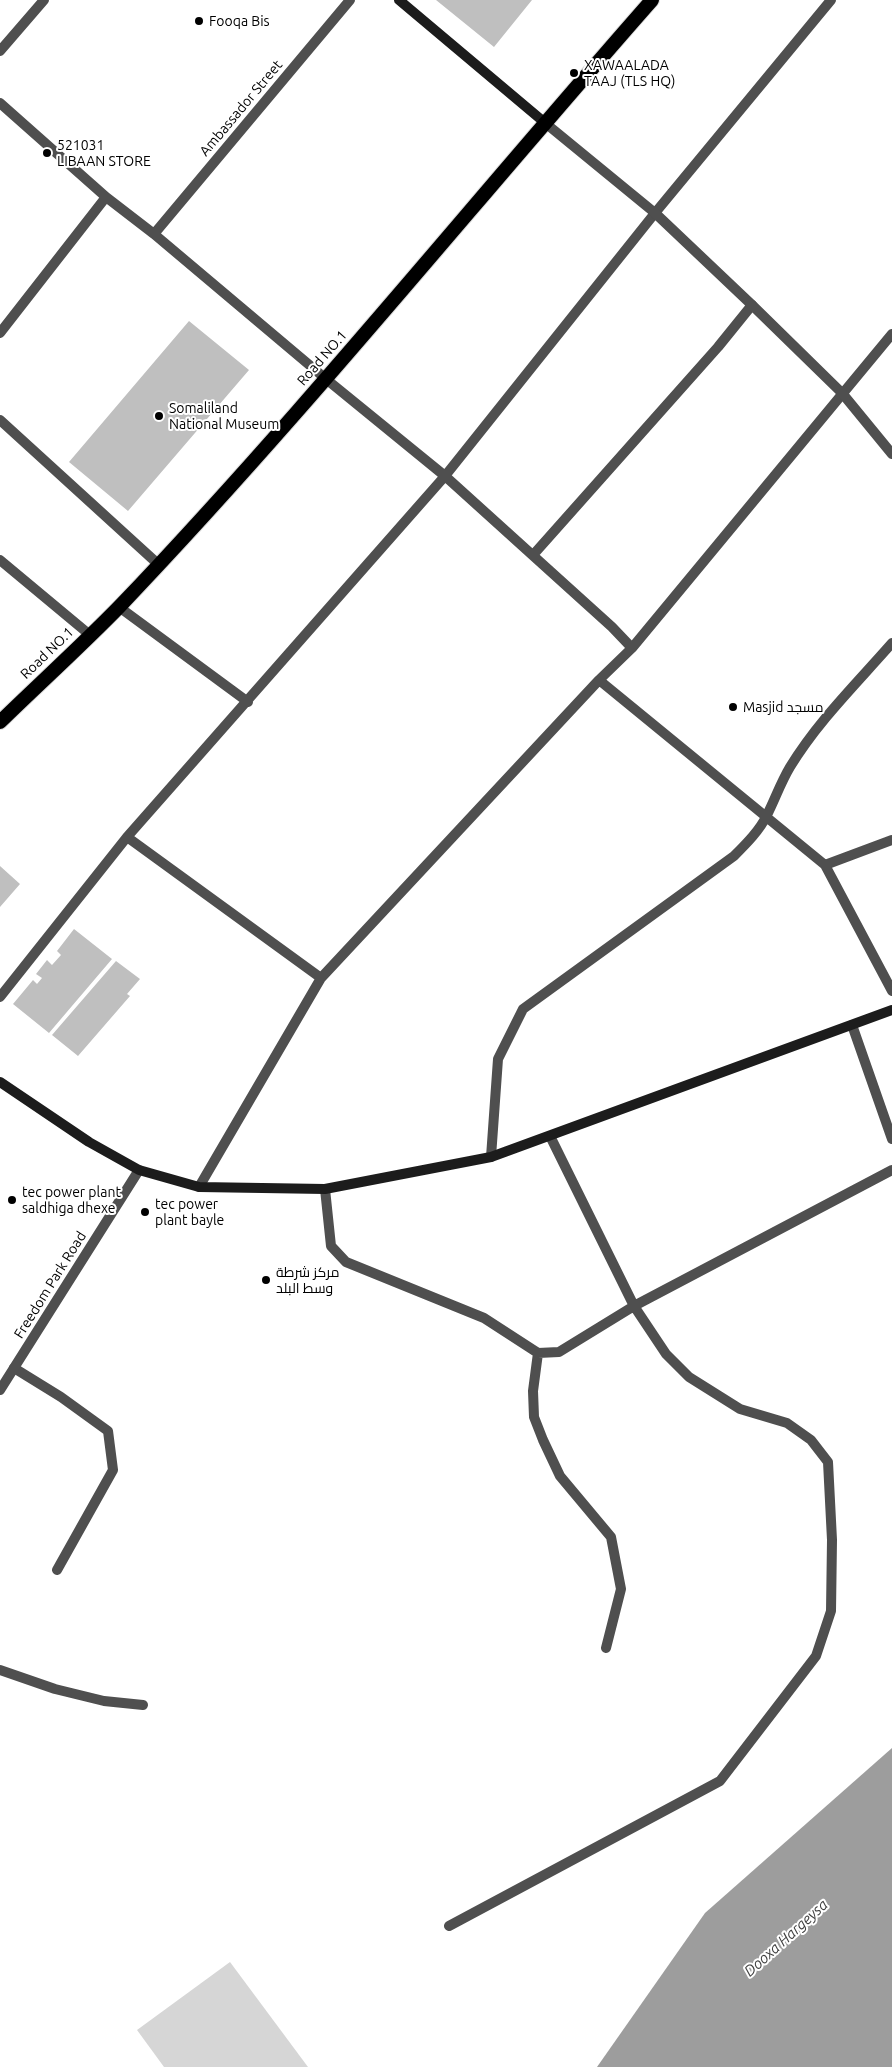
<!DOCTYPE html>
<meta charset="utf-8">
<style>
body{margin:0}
canvas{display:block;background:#fff}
</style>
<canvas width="892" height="2067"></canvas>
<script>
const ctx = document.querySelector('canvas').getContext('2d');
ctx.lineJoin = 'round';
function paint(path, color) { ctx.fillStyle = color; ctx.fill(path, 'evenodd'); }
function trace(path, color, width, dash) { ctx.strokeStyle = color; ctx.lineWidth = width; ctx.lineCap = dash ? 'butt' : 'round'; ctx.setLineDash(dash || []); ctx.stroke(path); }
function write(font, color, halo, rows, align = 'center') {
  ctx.font = font + ' Ubuntu,Cairo,sans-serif'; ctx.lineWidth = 4; ctx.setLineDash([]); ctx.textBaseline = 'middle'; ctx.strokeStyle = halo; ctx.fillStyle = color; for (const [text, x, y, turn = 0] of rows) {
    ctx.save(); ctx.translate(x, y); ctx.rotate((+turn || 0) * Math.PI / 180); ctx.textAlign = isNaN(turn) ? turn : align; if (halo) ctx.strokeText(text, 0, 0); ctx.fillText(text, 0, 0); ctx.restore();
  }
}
const green = new Path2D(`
 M230,1962l78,105h-144l-27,-37z`);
const water = new Path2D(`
 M892,1748v319h-295l108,-154z`);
const building = new Path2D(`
 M436,0h96l-38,47z
 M189,321l60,49 -121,141 -59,-49z
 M0,866l20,18 -20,23z
 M74,929l38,30 -63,74 -36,-29 20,-24 4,4 5,-6 -6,-4 11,-14 5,5 9,-10 -4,-4z
 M116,961l24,18 -13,15 3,2 -52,60 -26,-21z`);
const service = new Path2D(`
 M0,560l90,75
 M852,1025l40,114
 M325,1189l6,57 15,16 138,56 54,35 21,-1 75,-46 258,-136
 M538,1353l-5,38 1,26 9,23 17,36 51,61 10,52 -15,59
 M14,1368l47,29 47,34 5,39 -56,100
 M0,1670l55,19 49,12 39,4
 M449,1926l271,-145 96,-125 15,-45 1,-71 -4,-78 -17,-22 -24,-17 -47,-14 -51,-32 -23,-23 -32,-48 -84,-170`);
const minor = new Path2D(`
 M0,51l44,-51
 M0,103l106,94 48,37 172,145 119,97 167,151 20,21
 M154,234l196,-234
 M0,333l106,-136
 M0,420l158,144
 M533,555l185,-208 34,-42
 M119,607l129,95
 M599,680l226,185 67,126
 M127,837l194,141
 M825,865l67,-25
 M0,997l127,-160 318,-361 210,-263 176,-213
 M491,1157l7,-98 25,-50 211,-153c12,-12 26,-26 33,-41 8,-16 14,-33 23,-48 28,-46 67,-84 102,-124
 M199,1187l122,-209 278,-298 33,-32 260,-314`);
const tertiary = new Path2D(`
 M544,122l111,91 97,92 90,88 50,61
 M0,1390l139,-220`);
const secondary = new Path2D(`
 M399,0l145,122
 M0,1082l89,60 50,28 60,17 126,2 166,-32 401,-147`);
const trunk = new Path2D(`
 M0,722c40,-39 81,-76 120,-116 185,-194 354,-404 532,-606`);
const markers = [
 [199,21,5,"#000"],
 [574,73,5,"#000"],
 [47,153,5,"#000"],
 [159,416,5,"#000"],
 [733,707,5,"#000"],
 [12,1200,5,"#000"],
 [145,1212,5,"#000"],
 [266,1280,5,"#000"]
];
const poiNames = [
 ["Fooqa Bis",209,21],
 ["XAWAALADA",584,65],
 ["TAAJ (TLS HQ)",584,81],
 ["521031",57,145],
 ["LIBAAN STORE",57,161],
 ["Somaliland",169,408],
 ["National Museum",169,424],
 ["Masjid مسجد",743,707],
 ["tec power plant",22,1192],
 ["saldhiga dhexe",22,1208],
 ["tec power",155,1204],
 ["plant bayle",155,1220],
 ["مركز شرطة",276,1272],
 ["وسط البلد",276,1288]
];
const streetNames = [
 ["Ambassador Street",241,108,-50],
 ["Road NO.1",322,358,-49],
 ["Road NO.1",47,653,-44],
 ["Freedom Park Road",50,1285,-58]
];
const waterNames = [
 ["Dooxa Hargeysa",786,1938,-42]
];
paint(green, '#d6d6d6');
paint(water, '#9d9d9d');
paint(building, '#bfbfbf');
trace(trunk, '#dbdbdb', 16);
trace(service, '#4f4f4f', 10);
trace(minor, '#4f4f4f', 10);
trace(tertiary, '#4f4f4f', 10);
trace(secondary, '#1c1c1c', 10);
trace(trunk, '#000', 14);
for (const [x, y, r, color] of markers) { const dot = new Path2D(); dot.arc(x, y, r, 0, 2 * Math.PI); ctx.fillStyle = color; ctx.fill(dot); trace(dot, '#fff', 2); }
write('14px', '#000', '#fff', poiNames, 'left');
write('14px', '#000', '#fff', streetNames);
write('italic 15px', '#3e3e3e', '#fff', waterNames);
</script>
